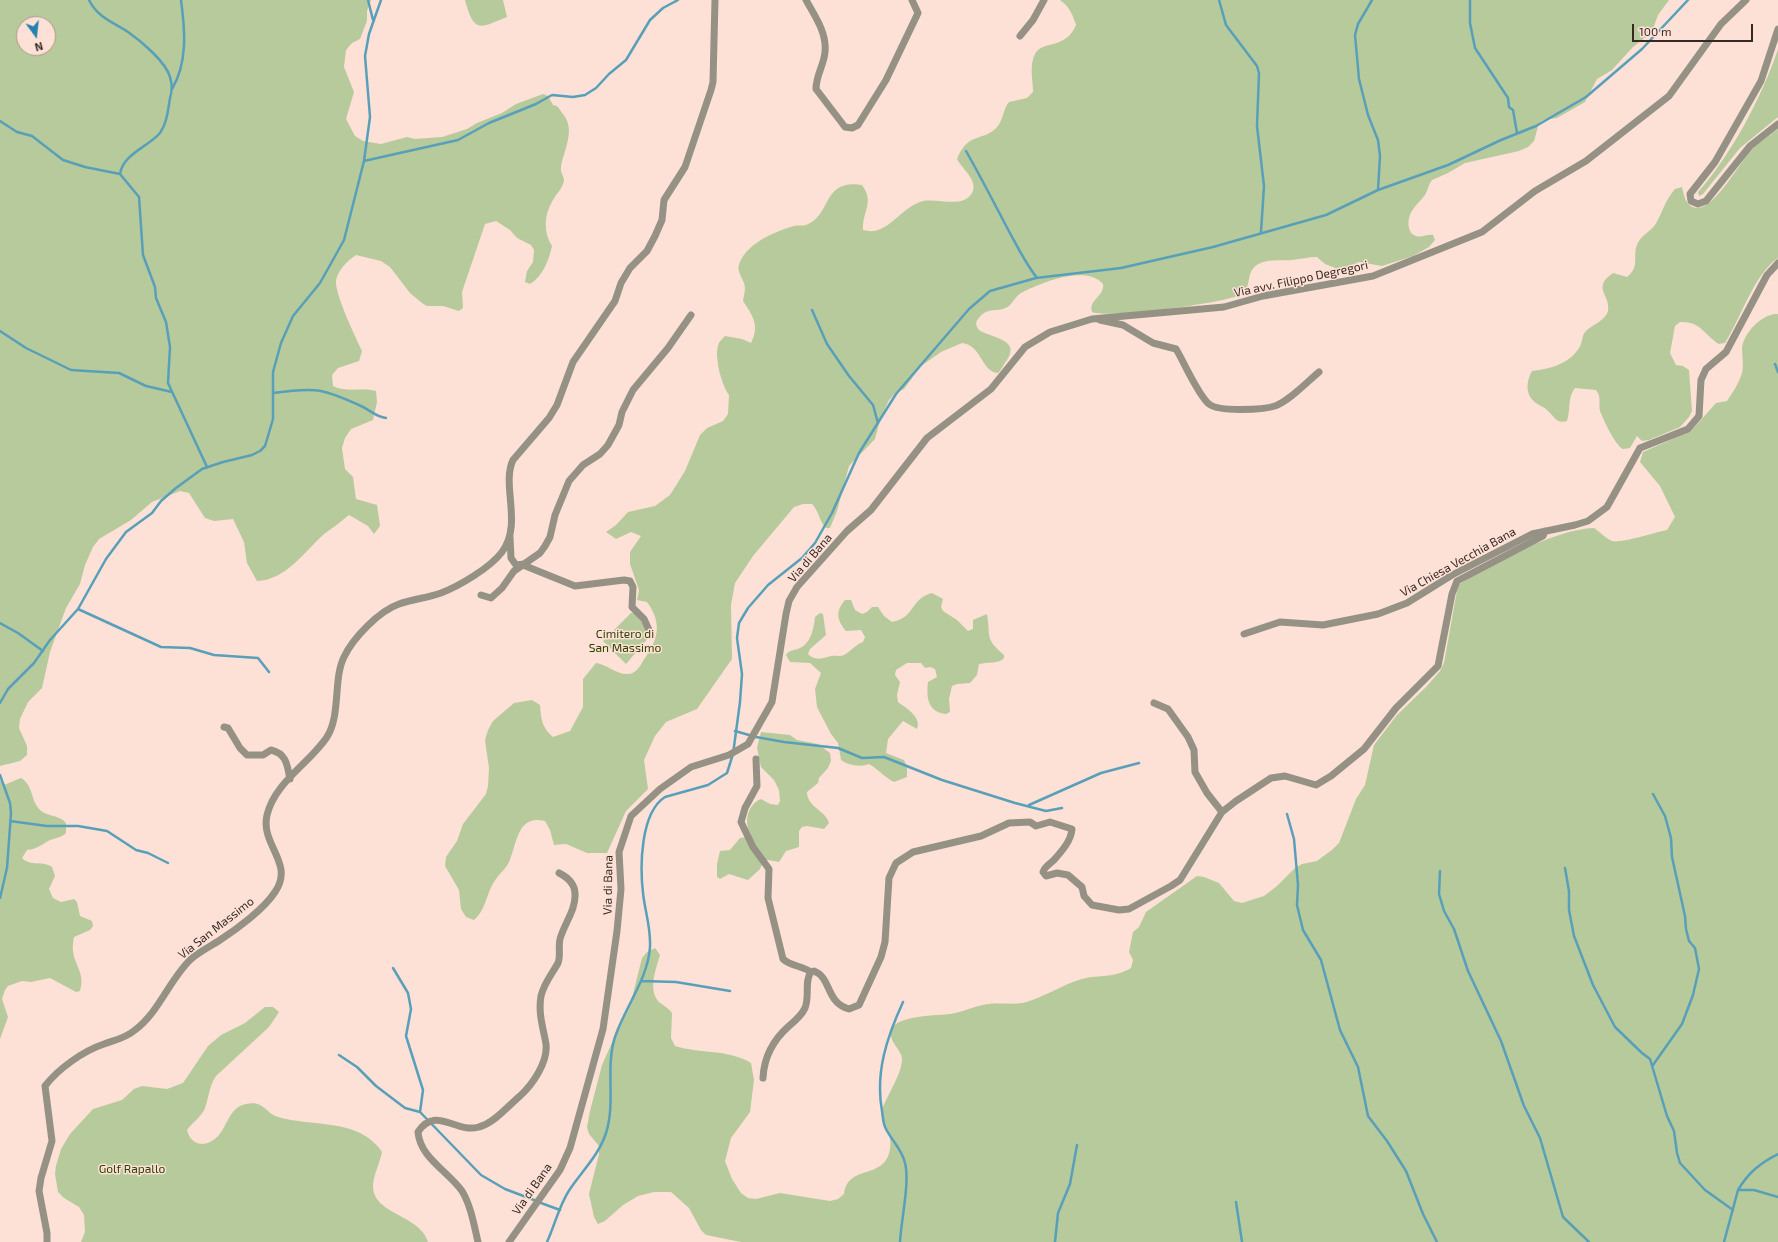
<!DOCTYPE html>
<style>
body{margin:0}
#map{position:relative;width:1778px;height:1242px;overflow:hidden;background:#fde1d6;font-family:"Exo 2",sans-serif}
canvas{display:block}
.north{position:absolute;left:16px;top:16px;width:40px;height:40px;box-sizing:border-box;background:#fde1d6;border:1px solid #ad978f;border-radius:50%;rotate:165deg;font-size:11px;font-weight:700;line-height:16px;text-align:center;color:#362924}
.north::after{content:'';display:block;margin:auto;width:14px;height:18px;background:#2482ae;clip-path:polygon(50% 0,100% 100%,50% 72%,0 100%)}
.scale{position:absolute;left:1632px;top:24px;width:121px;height:18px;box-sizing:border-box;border:2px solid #362924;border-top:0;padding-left:5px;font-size:12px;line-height:14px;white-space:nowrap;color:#362924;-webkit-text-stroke:3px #fde1d6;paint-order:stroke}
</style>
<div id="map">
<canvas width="1778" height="1242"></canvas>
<div class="north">N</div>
<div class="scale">100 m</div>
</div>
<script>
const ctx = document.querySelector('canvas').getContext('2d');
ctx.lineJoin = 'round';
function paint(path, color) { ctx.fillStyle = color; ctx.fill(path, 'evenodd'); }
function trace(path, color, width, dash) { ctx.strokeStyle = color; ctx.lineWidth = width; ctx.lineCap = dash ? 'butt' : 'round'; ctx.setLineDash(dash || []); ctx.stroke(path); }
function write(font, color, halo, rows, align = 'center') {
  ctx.font = font + ' "Exo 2",sans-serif'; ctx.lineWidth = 3; ctx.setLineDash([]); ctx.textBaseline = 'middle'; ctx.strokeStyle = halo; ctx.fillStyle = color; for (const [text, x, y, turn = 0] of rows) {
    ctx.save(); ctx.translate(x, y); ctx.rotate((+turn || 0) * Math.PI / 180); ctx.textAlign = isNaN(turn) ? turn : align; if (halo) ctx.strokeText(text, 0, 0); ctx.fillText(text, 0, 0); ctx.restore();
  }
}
const green = new Path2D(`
 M0,0h371l-4,11v10l-7,18 -8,4 -6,7 -2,17 10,25 -8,27 9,17 8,5 18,3 26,-7 8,2 27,-2 25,-8 10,-6 25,-10 14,-9 27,-10 5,2 5,9c7,1 6,5 10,9 13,16 1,35 -2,53 -1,6 3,8 3,14 -2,8 -7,12 -11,19 -9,14 -10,32 -1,46 -3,14 -9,30 -22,38l-5,-2 2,-11 6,-9 1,-12 -3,-5 -14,-7 -7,-8 -14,-9 -11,3 -23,68 1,16 -4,3 -16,-5h-16l-5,-3 -12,-10 -20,-26 -9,-6 -25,-6c-8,5 -19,16 -20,26 -1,14 20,57 26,70l-3,10 -21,7 -6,7 1,11c14,7 28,1 43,5l1,11 -4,18 -22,9 -6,9 -3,10 3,21 8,8 3,22 21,6 3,21 -6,8 -6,-8 -19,-11c-8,7 -17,13 -25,19 -20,18 -38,46 -67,47l-10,-18 -3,-21 -11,-23 -19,2 -9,-3 -16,-25 -9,-2 -28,11 -21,18 -32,19 -6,8 -8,18 -5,19 -14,24 -16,44 -8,36 -14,14 -8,17 -1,9 8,18v9l-7,6 -20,5zM24,24h24v24h-24z
 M465,0h38l4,17c-27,11 -33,17 -42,-17z
 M1060,0h609l-11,15 -6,17 -19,15 -21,23 -15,9 -12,23 -28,16 -14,2 -4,3 -5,18 -6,6 -9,4 -54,12 -17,10 -16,7c-4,5 -4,10 -7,15 -8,10 -19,18 -16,33 1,3 2,6 5,7 6,4 13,-1 19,0l2,5 -6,7 -16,9 -31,10 -23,-4 -16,7h-5l-13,-5 -8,-7c-9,0 -16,2 -25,3 -13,1 -34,-3 -41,12 -3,6 -2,18 -9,22 -14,9 -137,25 -150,18 -4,-12 13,-16 11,-28 -17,-20 -63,-1 -82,9 -5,3 -8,9 -12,13 -11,8 -21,-1 -31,13 -3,4 -2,7 1,11 12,8 42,9 28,30 -4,5 -5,9 -9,13 -17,-1 -16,-28 -36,-30l-21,9 -20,14 -17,23 -9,4 -6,7 -8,17 -6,22 -26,27 -12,45 -7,17h-4c-7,-7 -7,-17 -14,-24h-9l-9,3 -41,49 -18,27 -4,22 1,54 -35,50 -31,13 -11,14 -11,24 4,29 -22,22 -19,42h-20l-21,-9 -12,1 -4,-15 -5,-9c-28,-7 -28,23 -36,41 -3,7 -9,11 -13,17 -10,13 -9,30 -22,41l-8,-3 -5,-8 -2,-19 -14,-24 1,-9 11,-16 6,-17 23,-30 2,-8 1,-18 -4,-28 3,-10 5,-9 21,-18 18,-3 8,5c1,14 2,23 13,32l17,-6 13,-24v-28l13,-16c12,2 21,12 32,11 7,0 12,-7 15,-13 15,-21 20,-37 4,-59l-10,-2 2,-10 -9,-26v-12l11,-16 -10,-4 -15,7 -10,-7 10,-7 12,-13 27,-6 15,-11 15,-24 15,-36 7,-7 16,-7 5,-7 1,-19c-7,-9 -16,-40 -10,-52 1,-2 4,-5 6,-7l17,3 9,4c9,-17 2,-27 -8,-42 1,-6 3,-12 1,-18 -4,-11 -9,-13 -2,-25 10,-17 35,-27 52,-32 4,-1 9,0 12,-1 26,-9 15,-46 56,-40 13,18 0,26 1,45 24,7 35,-20 57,-28 15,-6 42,8 52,-9 7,-12 -10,-24 -15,-34 11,-28 27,-17 40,-32 6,-6 6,-18 12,-25l18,-4 6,-6c0,-12 -4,-27 2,-38 7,-14 31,-4 41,-29 -3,-10 -7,-19 -16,-25z
 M1778,49v68l-38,31 -37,46 -4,2 -1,-4c32,-35 65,-97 80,-143z
 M1778,129v129c-24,16 -37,60 -53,85l-6,1c-16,-10 -18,-23 -39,-22l-5,4 -5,27 6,12 7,1 6,4 3,41 -3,6 -9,10 -31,13 -7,1 -5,-5 -7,12 -7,1c-8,-4 -19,-28 -23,-38 -2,-8 2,-13 -4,-21l-21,-2c-8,10 -4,21 -8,33 -11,3 -12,-4 -20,-11 -3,-3 -7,-4 -11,-7 -11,-8 -10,-21 -4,-32 18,-2 37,-7 47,-23 4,-5 2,-12 7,-17 6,-6 20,-11 22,-20 3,-16 -17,-23 5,-38l14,4c15,-12 3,-22 12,-36 4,-7 12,-10 16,-16 7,-11 10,-25 20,-36l7,-2c2,9 4,20 15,21 18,1 44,-48 56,-60 8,-7 17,-12 25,-19z
 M1775,314h3v928h-1037l-35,-7 -5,-5 -12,-22 -18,-16h-17l-16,4 -15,9 -18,16 -7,3 -4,-7 -5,-23 10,-40v-8l-10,-12 -2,-7 3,-16 12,-46 30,-67 10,-40 5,-6 8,-4 5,7c-4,14 -13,36 0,48 5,3 8,5 12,10l-1,25 4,8c25,8 53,3 76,17l3,17 -4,32 -19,26 -6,23 7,18 9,14 7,5 8,1 24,-6 50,8 8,-2 6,-5c4,-31 41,-13 46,-45 3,-15 -8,-25 -8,-39 5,-15 20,-36 20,-51 0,-10 -15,-17 -10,-30 4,-13 46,-14 59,-15 12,-2 21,-7 32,-9 13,-3 27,0 40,-2 20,-5 38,-18 59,-24 19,-5 29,0 49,-11l2,-8 -4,-8 4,-20 6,-5 7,-15 51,-36 7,1 15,6 15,18 8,2 22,-7 13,-10 18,-18 7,-4 15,-3 16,-12 6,-6 17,-44 9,-14 9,-40 23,-30 29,-28 14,-16 4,-8 14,-78c33,-21 97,-56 136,-57 6,4 11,10 18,13 7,3 44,-9 55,-11l8,-13 -15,-31 -20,-24 3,-10 48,-21 25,-28 11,-2c6,-9 12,-18 15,-28 2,-8 0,-17 0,-25 2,-15 18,-32 33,-34z
 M932,593l11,6 -2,8 2,4 14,9 11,11 5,-2v-9l14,-6c4,23 -3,24 17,41v3c-5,6 -17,4 -25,6l-2,11 -7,8 -13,1 -5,2 -3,13 1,13 -4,2c-18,-2 -20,-16 -18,-32l9,-5 -2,-8 -5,-2 -5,1 -4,-5h-14l-11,7 -1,5 5,7 -3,13 1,7c8,6 24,15 19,27l-14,-8 -15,18 -2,14 18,7 3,7v10l-13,5c-10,-5 -16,-13 -25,-18 -8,3 -20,2 -28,-4l-3,-17 -7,-9 -14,-27 -2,-18 6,-16 -11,-10 -20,-1 -4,-7c4,-6 8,-4 14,-7 11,-5 14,-20 15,-31l5,-4 3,1 3,21 -16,14 -2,5 2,2c8,5 13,2 21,0 5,-1 9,1 13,-1 7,-4 11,-10 19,-13l2,-5 -4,-7 -15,1c-9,-11 -11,-19 -1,-31h6l4,10 7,4 5,-2 5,-5h6l6,9 8,6c23,-4 18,-23 40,-29z
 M631,613h5l14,23 -24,28 -23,-23z
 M761,732l29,3 7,5 21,4 12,9 1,8 -3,7 -9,10 -1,5 -11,9c0,15 18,18 22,31l-5,6 -17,-3 -5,1 -3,4v16l-13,4 -7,11 -11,-2 -5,2 -3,7 -12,11 -19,-6 -9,5 -3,-2v-13l3,-13 10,-1 10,-12 7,-1 4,-3c-8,-12 -3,-30 10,-35l9,5 8,1 2,-4 -1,-11 -5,-10 -13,-13 -4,-19z
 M21,778c13,8 9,22 19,32 7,6 16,5 23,10l3,3v10c-5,5 -12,5 -18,8 -8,5 -12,8 -21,9l-5,8c9,9 20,2 30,9l3,9 -6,13 4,9 8,4 13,-3 3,3 3,14 12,5 1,5 -3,4 -16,7c-6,27 13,31 6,54l-4,1 -26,-14 -19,4 -9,-1 -14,5 -3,4 -3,9 6,18 -8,22v-259l4,5z
 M265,1007h8l6,5 -10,15 -53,49c-7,10 -7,21 -11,32 -3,8 -13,15 -18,22 4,17 21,18 32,5 9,-11 11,-28 27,-31 18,-4 19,9 32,13 34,10 82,1 104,35 -2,11 -8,21 -9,33 -1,30 47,29 55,57h-347l4,-10 -1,-17 -5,-8 -15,-9 -6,-6 -3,-18 1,-8 5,-17 9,-15 23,-25 29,-9 12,-11 8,-3 25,3 16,-6 25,-37 13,-11 24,-12z`);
const stream = new Path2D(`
 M89,0c9,18 24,22 39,32 13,9 38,30 42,45 2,6 2,15 0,21 -2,12 -3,25 -10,35 -12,14 -37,21 -40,41l19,23 4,58 12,32 1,11 10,24 4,25 -2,36 39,84
 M368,0l5,20
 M1219,0l7,25 31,41 2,7 -2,53 7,60 -3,46
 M1372,0l-14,24 -3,11 4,44 9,36 10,25 2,16 -2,34
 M1470,0v23l5,25 33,50 1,9 4,3 4,23
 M172,89c16,-27 13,-59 9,-89
 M0,121l17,11 15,4 31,24 22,7 35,7
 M966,151c16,28 30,56 45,84 8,15 15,29 26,43
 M364,161l94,-21 31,-17 47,-19 16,-9 21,2 12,-2 11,-7 13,-14 17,-14 24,-40 13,-12 15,-8
 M812,310l15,34 22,32 24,29 5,18
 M0,331l26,17 45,22 48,3 27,13 26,6
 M1775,364l3,8
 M273,393c42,-6 49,-5 88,13 9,4 15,11 25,12
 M78,609l83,38 29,1 24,7 44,3 11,14
 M0,623l18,10 25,18
 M0,703l8,-14 26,-26 16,-23 28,-31 28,-50 20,-27 26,-19 9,-12 15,-13 26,-19 21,-7 29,-7 8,-4 5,-5 8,-27v-47l8,-29 12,-27 27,-33 24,-43 20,-79 6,-44 -5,-61 4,-22 12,-34
 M735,731l14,4
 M756,737l28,5 54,6 24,10 22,-1 58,23 73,23 31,8 16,-3
 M0,775l10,28 1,10 -4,55 -7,30
 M1653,794l12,22 6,22 1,19 13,59 1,13 3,12 6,7 4,21 -6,26 -11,29 -29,41
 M1029,805l72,-32 38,-10
 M1287,814l7,25 4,46 -1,20 6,25 18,30 19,70 18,37 10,49 19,25 19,30 17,43 14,28
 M10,821l37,5h31l29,5 29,19 12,3 20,10
 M1565,868l4,23v19l5,26 19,49 22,42 27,26 8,6 17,57 7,15 3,22 3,10 25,27 28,20
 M1440,871l-1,23 5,17 10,18 14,42 33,70 23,65 16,32 23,79 26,25
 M393,968l15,25 3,16 -5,27 17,54 -3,22
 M641,981l35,1 54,9
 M339,1055l18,12 19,19 29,22 15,4 61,63 24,14 29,11
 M1738,1190h16l24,7
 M1236,1202l6,40
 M541,1203l19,7
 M547,1242c8,-17 12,-37 23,-53 12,-18 29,-34 36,-56 10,-31 -1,-65 9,-96 10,-30 33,-58 35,-90 1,-20 -5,-35 -7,-54 -3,-26 -3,-80 22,-96l43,-12 19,-12 6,-19 7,-52 2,-28 -5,-36 2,-15 9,-15 20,-23 34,-27 13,-15 17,-30 27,-60 37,-59 73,-85 21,-18 46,-13 85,-10 92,-21 113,-32 52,-25 70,-25 53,-25 35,-14 50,-29 56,-48 46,-49
 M900,1242c1,-21 10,-60 5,-79 -3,-14 -13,-22 -19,-34 -3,-5 -3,-12 -4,-18 -7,-39 5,-74 21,-109
 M1055,1242l3,-29 12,-29 7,-39
 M1724,1242l14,-52c10,-17 22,-27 40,-36`);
const minor = new Path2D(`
 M806,0c9,16 21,33 19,52 -1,13 -9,23 -9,37l29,38 7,1 6,-3 28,-45 32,-67 -6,-13
 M1778,29l-17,52 -46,81 -25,32 1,7 7,3 8,-3 44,-55 28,-22
 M1020,36l13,-16 11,-20
 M1100,320l23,5 30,18 23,6c8,13 22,46 33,55 9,8 54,6 66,2 14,-5 32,-24 44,-34
 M510,537l1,21 5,7 8,-1
 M523,565l52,21 49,-6 6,1 3,6 -1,20 12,12 5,11
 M481,595l10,3 11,-10 12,-17 26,-18 5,-7 5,-9 5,-22 14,-34 14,-16 17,-11 8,-9 11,-20 3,-13 11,-22 35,-42 23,-33
 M1244,634l36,-12 43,3 55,-11 29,-11 45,-28 80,-41 43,-9 13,-4 19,-14 33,-59 48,-19 11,-13 2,-36 5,-11 20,-17 41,-77 11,-12
 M1154,703l14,6 20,28 6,13 1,22 12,21 15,19
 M224,727l4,1 12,20 7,7h16l8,-5c16,4 16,15 19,29
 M756,759l1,27 -12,22 -4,14 12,25 16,22 -1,29 15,61c7,7 20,7 28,13
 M763,1078c1,-22 10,-38 26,-52 6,-5 13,-11 16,-18 5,-12 -1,-27 6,-36l3,-1c18,7 11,31 35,38l10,-4 22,-48 4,-15 4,-64 7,-15 17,-11 68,-16 28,-13 21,-1 6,4 14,-4 22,7c-1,12 -10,22 -18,31 -4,4 -9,6 -11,12l3,4 11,-3 11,2 14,12 2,9 8,9 27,5 10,-1 42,-23 9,-6 42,-68 14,-11 35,-23 14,-2 31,9 15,-9 33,-27 32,-41 42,-42 14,-72 5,-13 86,-45 2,-5
 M47,1242v-9l-8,-42 2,-13 11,-37 -7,-55c13,-17 38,-35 59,-42 11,-4 22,-6 31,-14 25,-19 34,-50 56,-71 8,-7 20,-13 29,-19 17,-11 44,-31 55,-48 20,-29 -15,-47 -8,-77 8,-33 42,-51 60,-78 14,-22 6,-58 17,-80 9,-19 35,-46 55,-53 14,-5 28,-6 42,-11 18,-7 49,-25 61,-41 21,-28 -1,-67 11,-92l36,-42 8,-13 16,-43 42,-61 6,-18 9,-15 17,-17 8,-15 7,-16 2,-20 21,-33 26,-77 2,-8 2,-82
 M478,1242c-4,-17 -7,-36 -16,-51 -14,-20 -42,-33 -44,-59 18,-27 38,2 61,-5 15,-4 29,-21 41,-31 13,-12 28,-34 26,-52 -3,-17 -8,-31 -5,-48 3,-13 11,-22 17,-33 3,-7 0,-16 2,-24 4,-15 16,-29 15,-45 0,-10 -8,-17 -16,-21
 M509,1242l51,-72 10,-22 33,-119 14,-98 4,-42 -2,-37 12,-36 29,-27 31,-22 38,-12 19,-11 24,-42 14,-88 3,-13 8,-14 50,-56 24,-21 56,-72 64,-49 34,-42 25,-15 42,-13 132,-12 39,-11 110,-20 109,-44 53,-41 51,-30 83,-65 52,-72 25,-24`);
const streetNames = [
 ["Via avv. Filippo Degregori",1301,279,-12],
 ["Via di Bana",810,558,-49],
 ["Via Chiesa Vecchia Bana",1458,562,-29],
 ["Via di Bana",608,885,-89],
 ["Via San Massimo",216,928,-38],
 ["Via di Bana",532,1189,-55]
];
const parkNames = [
 ["Cimitero di",625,634],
 ["San Massimo",625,648],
 ["Golf Rapallo",132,1169]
];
paint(green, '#b7ca9b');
trace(stream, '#589fb9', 2.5);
trace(minor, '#959185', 7);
write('12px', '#362924', '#fde1d6', streetNames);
write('12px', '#2f4100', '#fde1d6', parkNames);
</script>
